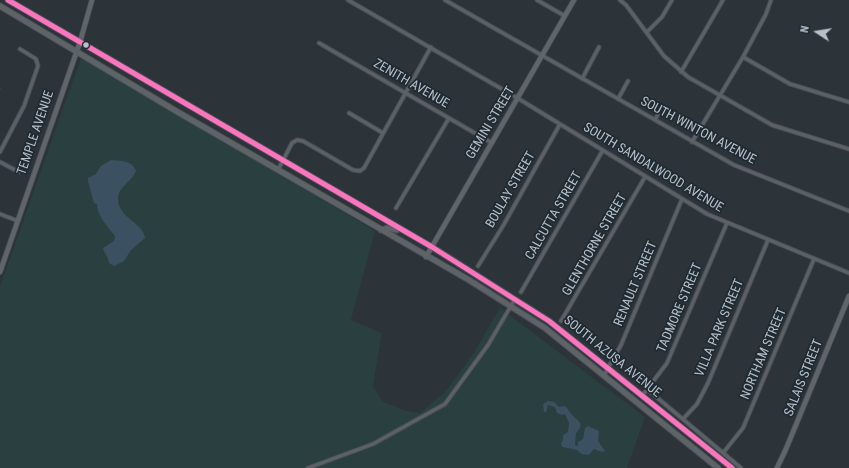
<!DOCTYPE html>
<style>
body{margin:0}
#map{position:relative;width:849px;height:468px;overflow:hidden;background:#2c3339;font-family:"Roboto Condensed",sans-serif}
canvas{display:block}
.north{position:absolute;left:797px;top:12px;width:40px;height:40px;-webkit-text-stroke:3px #1f2a33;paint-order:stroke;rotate:282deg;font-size:11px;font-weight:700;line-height:16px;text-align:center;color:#b7c0c9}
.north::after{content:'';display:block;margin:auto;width:14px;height:18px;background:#b7c0c9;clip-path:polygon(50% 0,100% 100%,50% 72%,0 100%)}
</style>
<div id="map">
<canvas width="849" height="468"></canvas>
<div class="north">N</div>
</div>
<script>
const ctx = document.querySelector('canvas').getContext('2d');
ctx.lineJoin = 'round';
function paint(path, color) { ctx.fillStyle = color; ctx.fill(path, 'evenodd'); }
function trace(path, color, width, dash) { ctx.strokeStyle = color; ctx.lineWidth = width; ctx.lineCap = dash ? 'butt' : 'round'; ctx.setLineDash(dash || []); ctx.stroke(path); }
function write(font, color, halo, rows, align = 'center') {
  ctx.font = font + ' "Roboto Condensed",sans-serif'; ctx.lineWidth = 3.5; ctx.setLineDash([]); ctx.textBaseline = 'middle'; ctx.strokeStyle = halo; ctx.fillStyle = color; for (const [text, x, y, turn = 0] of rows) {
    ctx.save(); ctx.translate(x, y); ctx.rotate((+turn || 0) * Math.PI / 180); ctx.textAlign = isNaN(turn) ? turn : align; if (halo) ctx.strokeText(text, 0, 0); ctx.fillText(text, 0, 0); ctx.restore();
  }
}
const green = new Path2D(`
 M81,58l4,1 290,172 -24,89 31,13 -9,53 9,15 24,10 14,2 25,-21 28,-38 27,-46 145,109 -18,51h-627v-182z`);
const water = new Path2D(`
 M111,160c10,1 20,0 25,10 -3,12 -18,16 -18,29 0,19 25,23 27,39l-14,12 -7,11 -10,5 -5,-3c-1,-8 -5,-9 -6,-15l11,-7 1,-5c-7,-9 -18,-20 -18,-32l-3,-1 -6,-22v-3l8,-4 5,-8z
 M548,401l6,1 5,5 6,-1c3,3 4,5 6,8 5,6 16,9 5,19l-1,12 3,1v-4l5,-3 2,-11 3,-2 11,5 -1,10 7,10 -3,1 -8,-3 -5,6 -7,-1 -5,-4 -15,-3 -1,-4 2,-3v-5l5,-3 1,-9 -4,-9 -3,1 -5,-2 -2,-6 -7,-2 -2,7h-2l-1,-8z`);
const stream = new Path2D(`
 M0,89v-1`);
const street = new Path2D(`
 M348,0l171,99 188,115 142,59
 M445,0l289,165 115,46
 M537,0l28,16
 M620,0l6,5 38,51 24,21 84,48 77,24
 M647,32l15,-15 10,-17
 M319,43l173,100
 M743,57l47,27 59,18
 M681,72l42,-72
 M582,79l17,-32
 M618,99l10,-18
 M349,113l34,20
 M655,120l3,-6
 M692,142l51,-85 23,-43 5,-14
 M0,152l24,-46 14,-40 -2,-7 -16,-10
 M0,162l19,10
 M278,170l14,-27 5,-3 6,1 50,29 7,1 4,-3 67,-121
 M396,208l53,-90
 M0,214l18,7
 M478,266l25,-40 57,-102
 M521,292l82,-142
 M561,321l84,-144
 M604,375l17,-30 61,-146
 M648,390l93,78
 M642,396l25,-33 60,-140
 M683,419l14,-15 11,-21 60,-143
 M723,453l20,-25 71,-169
 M308,468l65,-24 72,-40 43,-59 27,-46`);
const secondary = new Path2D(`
 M426,257l148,-257
 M0,272l80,-230 12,-42
 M777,468l9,-19 63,-153`);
const primary = new Path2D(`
 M8,0l424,247 117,74 183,147
 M0,6l176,105 293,169 76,48 173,140
 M381,230l7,-2 9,2`);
const bus1 = new Path2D(`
 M8,0l424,247 117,74 183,147`);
const markers = [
 [86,45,3.5,"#b7c0c9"]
];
const streetNames = [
 ["ZENITH AVENUE",411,84,30],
 ["GEMINI STREET",491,123,-59],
 ["SOUTH WINTON AVENUE",698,131,28],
 ["TEMPLE AVENUE",36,133,-71],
 ["SOUTH SANDALWOOD AVENUE",653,168,31],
 ["BOULAY STREET",511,190,-60],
 ["CALCUTTA STREET",554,216,-60],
 ["GLENTHORNE STREET",595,245,-60],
 ["RENAULT STREET",636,284,-67],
 ["TADMORE STREET",680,308,-67],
 ["VILLA PARK STREET",720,328,-67],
 ["NORTHAM STREET",764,354,-67],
 ["SOUTH AZUSA AVENUE",612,357,39],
 ["SALAIS STREET",804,378,-68]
];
paint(green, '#2a3f3f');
paint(water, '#3b5161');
trace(stream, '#3b5161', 1);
trace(street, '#4a4f54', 5);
trace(secondary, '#4a4f54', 6);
trace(primary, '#4a5055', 7);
trace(street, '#5c6167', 3);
trace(secondary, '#60656b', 4.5);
trace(primary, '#5e6368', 5);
trace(bus1, '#fc73be', 5);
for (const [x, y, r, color] of markers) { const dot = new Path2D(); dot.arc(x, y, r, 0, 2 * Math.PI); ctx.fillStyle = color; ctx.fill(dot); trace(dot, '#1f2a33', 1.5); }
write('13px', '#b7c0c9', '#1f2a33', streetNames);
</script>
